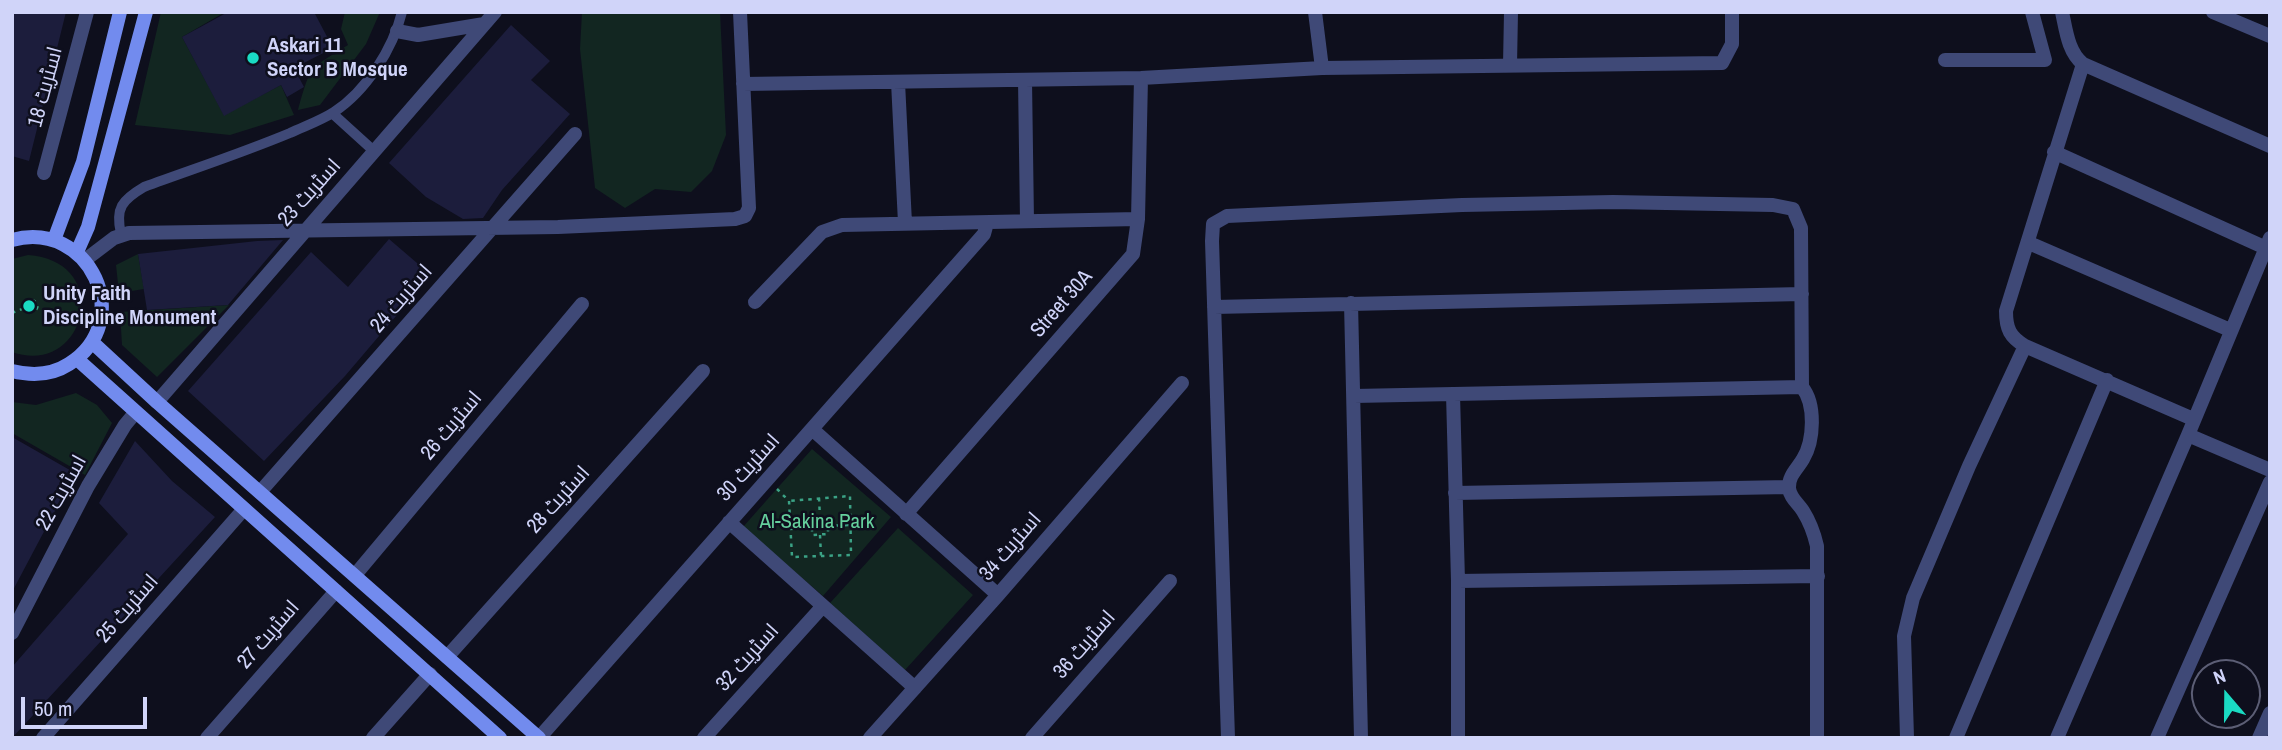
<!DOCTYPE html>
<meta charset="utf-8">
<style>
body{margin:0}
#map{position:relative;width:2282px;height:750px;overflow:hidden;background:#0e0f1d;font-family:"Archivo Narrow",sans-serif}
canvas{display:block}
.frame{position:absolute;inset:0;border:14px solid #d0d4f9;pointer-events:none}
.north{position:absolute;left:2191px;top:659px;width:70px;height:70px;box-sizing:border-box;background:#0e0f1d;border:2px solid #5c5e75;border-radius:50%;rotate:340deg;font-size:19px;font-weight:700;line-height:28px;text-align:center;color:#d0d4f9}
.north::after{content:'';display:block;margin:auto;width:24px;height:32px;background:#1adbc3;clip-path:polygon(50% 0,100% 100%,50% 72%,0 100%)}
.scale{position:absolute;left:21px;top:697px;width:126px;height:32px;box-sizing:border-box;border:4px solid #d0d4f9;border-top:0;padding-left:9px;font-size:21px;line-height:24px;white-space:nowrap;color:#d0d4f9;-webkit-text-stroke:5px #0e0f1d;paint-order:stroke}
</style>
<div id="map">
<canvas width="2282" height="750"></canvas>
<div class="frame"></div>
<div class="north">N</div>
<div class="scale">50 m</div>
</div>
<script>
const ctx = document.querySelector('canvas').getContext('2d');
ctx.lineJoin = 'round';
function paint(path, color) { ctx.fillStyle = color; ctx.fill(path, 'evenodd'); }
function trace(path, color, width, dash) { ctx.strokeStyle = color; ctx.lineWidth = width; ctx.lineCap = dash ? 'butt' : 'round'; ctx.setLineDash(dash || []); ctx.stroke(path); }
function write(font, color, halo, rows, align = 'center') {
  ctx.font = font + ' "Archivo Narrow",Cairo,sans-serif'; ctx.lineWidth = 5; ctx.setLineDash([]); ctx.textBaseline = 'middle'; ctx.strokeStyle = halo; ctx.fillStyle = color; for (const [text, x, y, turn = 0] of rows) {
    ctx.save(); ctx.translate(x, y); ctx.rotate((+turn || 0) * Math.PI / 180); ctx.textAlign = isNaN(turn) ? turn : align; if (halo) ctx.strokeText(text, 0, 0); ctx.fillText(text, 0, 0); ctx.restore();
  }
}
const green = new Path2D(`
 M161,12h64l-43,25 42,78 57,-30 13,30 -64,20 -95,-10z
 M345,12h35l-14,32 -46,61 -22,5c13,-45 10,-40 50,-65l-7,-16z
 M582,12h138l6,123 -14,36 -21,21 -36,-3 -30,19 -30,-20 -15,-139z
 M138,254l6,35 -25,4 -3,-28z
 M28,255c87,6 58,123 -16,97v-93z
 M229,305l-72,72 -35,-32 -2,-33z
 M76,393l21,12 15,18 -27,52 -73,-42v-31l24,3z
 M812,449l79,68 -68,79 -80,-69z
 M898,528l75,67 -68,75 -75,-67z`);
const building = new Path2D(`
 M12,12h54l-37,149 -17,-5z
 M228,12h86l19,36 -39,20 10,19 -17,10 -6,-12 -57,31 -42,-79z
 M511,25l39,36 -19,19 39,34 -68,76 -19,28 -20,1 -37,-22 -37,-34z
 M389,239l42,36 -86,101 -81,85 -76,-70 123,-139 37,35z
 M283,240l-55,65 -81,5 -9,-56 119,-13z
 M12,437l63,36 -63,119z
 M135,441l37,40 43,36 -203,221v-71l116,-133 -29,-31z`);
const path = new Path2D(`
 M26.5 306a5.5 5.5 0 1 1 11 0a5.5 5.5 0 1 1-11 0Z
 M12,313l15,-6
 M777,489l12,12 3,56 59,-2 -1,-59 -61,5
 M819,498l1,20
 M820,518l8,1v15l-16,1v-16z
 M828,526l21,-1
 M790,529l21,-2
 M820,535l1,21`);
const lane = new Path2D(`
 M332,113l43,39
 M121,234c-6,-26 1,-34 23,-47 49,-18 98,-34 146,-54 15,-7 30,-12 44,-21 32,-21 59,-63 68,-100`);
const street = new Path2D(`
 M2062,12c4,18 6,40 21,52l-77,247c0,18 4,26 19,35l168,73
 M2213,12l57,24
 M397,31l21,4 66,-11
 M1945,60h100l-13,-48
 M2083,64l187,82
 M1510,65l1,-53
 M1322,68l400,-5 10,-19v-32
 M1025,80l2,141
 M898,82l7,141
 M743,84l398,-6 181,-10 -7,-56
 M2054,152l212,96
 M44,173l43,-161
 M2029,243l201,87
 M85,260l29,-22 15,-5 429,-6 177,-8 10,-3 4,-8 -9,-196
 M755,302l67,-70 20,-7 296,-6
 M1351,303l10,435
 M1214,307l588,-13
 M1453,394l5,187v157
 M1354,396l448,-9
 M157,402l338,-390
 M812,429l186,166
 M2188,435l82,35
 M260,492l315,-358
 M1455,493l334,-6
 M906,514l227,-260 5,-35 3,-141
 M729,522l186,166
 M355,575l227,-271
 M1458,581l360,-5
 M12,633l76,-147 37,-61 10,-12
 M447,657l256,-286
 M43,738l201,-229
 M207,738l129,-147
 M373,738l57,-64
 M539,738l445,-504 3,-11
 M704,738l119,-132
 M870,738l128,-143 184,-212
 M1032,738l138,-157
 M1228,738l-16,-497 1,-17 14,-8 235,-11 151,-3 160,3 20,4 8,19 1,159c14,17 12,54 1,72 -5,9 -15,17 -14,29 1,10 9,15 14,23 7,11 11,22 14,35v192
 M1907,738l-3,-102 9,-38 56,-132 56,-120
 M1956,738l151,-358
 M2057,738l131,-303 82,-197
 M2157,738l113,-256
 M2259,738l11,-25`);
const secondary = new Path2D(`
 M12,240c78,-21 125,81 57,124 -17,11 -37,12 -57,7
 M54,240l29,-78 37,-150
 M77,252l11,-25 58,-215
 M92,342l65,60 382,336
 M77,359l423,379`);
const markers = [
 [253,58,7,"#1adbc3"],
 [29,306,7,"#1adbc3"]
];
const poiNames = [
 ["Askari 11",267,46],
 ["Sector B Mosque",267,70],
 ["Unity Faith",43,294],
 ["Discipline Monument",43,318]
];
const streetNames = [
 ["اسٹریٹ 18",46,87,-75],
 ["اسٹریٹ 23",310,193,-48],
 ["اسٹریٹ 24",402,299,-49],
 ["Street 30A",1062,304,-49],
 ["اسٹریٹ 26",452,426,-50],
 ["اسٹریٹ 30",749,468,-48],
 ["اسٹریٹ 22",62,493,-61],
 ["اسٹریٹ 28",559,500,-48],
 ["اسٹریٹ 34",1011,547,-49],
 ["اسٹریٹ 25",128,609,-49],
 ["اسٹریٹ 27",269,635,-49],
 ["اسٹریٹ 36",1085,645,-49],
 ["اسٹریٹ 32",748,658,-48]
];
const parkNames = [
 ["Al-Sakina Park",817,522]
];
paint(green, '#122621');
paint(building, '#1c1d3c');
trace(path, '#3ba285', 2.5, [3.5, 5]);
trace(lane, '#3f4977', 10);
trace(street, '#3f4977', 14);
trace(secondary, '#728bee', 14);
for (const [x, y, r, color] of markers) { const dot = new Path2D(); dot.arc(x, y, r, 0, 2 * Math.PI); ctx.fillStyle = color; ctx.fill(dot); trace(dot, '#0e0f1d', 2.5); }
write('bold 21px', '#d0d4f9', '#0e0f1d', poiNames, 'left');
write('21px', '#d0d4f9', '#0e0f1d', streetNames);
write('21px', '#65d09d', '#0e0f1d', parkNames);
</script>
